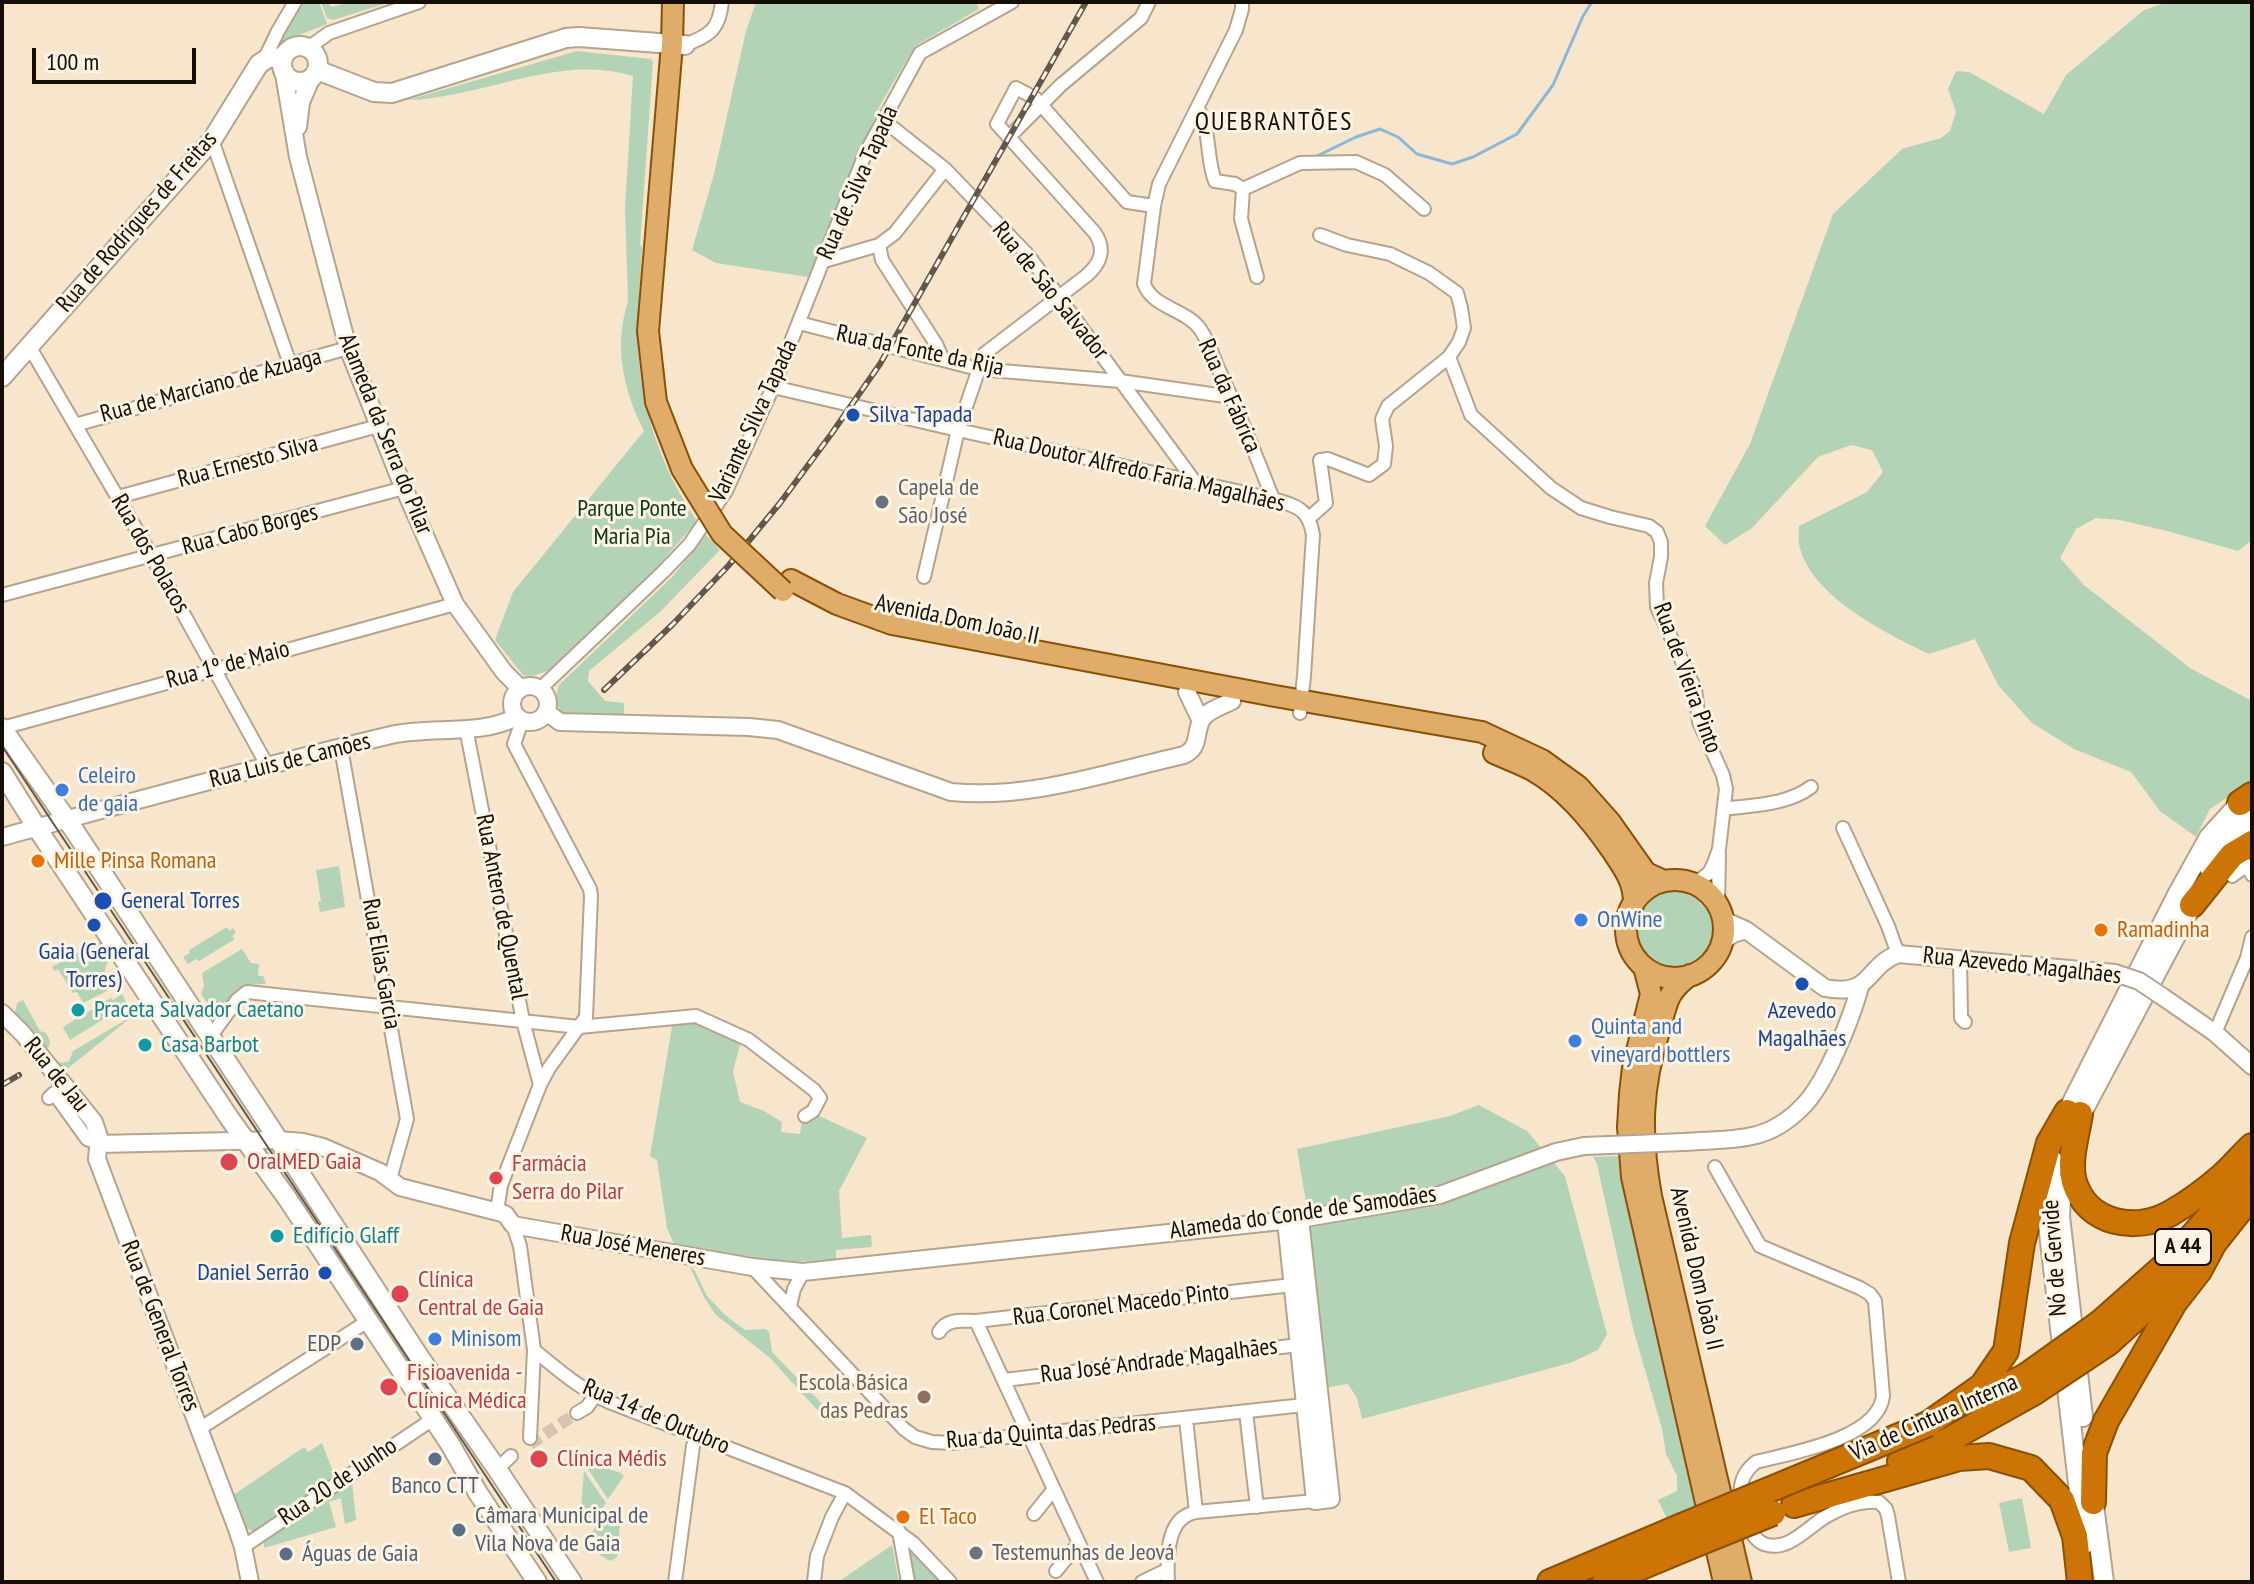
<!DOCTYPE html>
<meta charset="utf-8">
<style>
body{margin:0}
#map{position:relative;width:2254px;height:1584px;overflow:hidden;background:#f7e5cc;font-family:"PT Sans Narrow",sans-serif}
canvas{display:block}
.frame{position:absolute;inset:0;border:4px solid #140e06;pointer-events:none}
.scale{position:absolute;left:32px;top:48px;width:164px;height:36px;box-sizing:border-box;border:4px solid #140e06;border-top:0;padding-left:10px;font-size:24px;line-height:28px;white-space:nowrap;color:#140e06;-webkit-text-stroke:6px #fef4e4;paint-order:stroke}
</style>
<div id="map">
<canvas width="2254" height="1584"></canvas>
<div class="frame"></div>
<div class="scale">100 m</div>
</div>
<script>
const ctx = document.querySelector('canvas').getContext('2d');
ctx.lineJoin = 'round';
function paint(path, color) { ctx.fillStyle = color; ctx.fill(path, 'evenodd'); }
function trace(path, color, width, dash) { ctx.strokeStyle = color; ctx.lineWidth = width; ctx.lineCap = dash ? 'butt' : 'round'; ctx.setLineDash(dash || []); ctx.stroke(path); }
function write(font, color, halo, rows, align = 'center') {
  ctx.font = font + ' "PT Sans Narrow",sans-serif'; ctx.lineWidth = 6; ctx.setLineDash([]); ctx.textBaseline = 'middle'; ctx.strokeStyle = halo; ctx.fillStyle = color; for (const [text, x, y, turn = 0] of rows) {
    ctx.save(); ctx.translate(x, y); ctx.rotate((+turn || 0) * Math.PI / 180); ctx.textAlign = isNaN(turn) ? turn : align; if (halo) ctx.strokeText(text, 0, 0); ctx.fillText(text, 0, 0); ctx.restore();
  }
}
const green = new Path2D(`
 M300,2h19l8,22 -51,20z
 M321,2h7l4,5 20,-5h39l-58,18 -6,-2z
 M756,2h220l3,7 -64,37 -35,59 -32,83 -40,89 -92,-14 -24,-13 22,-76 32,-143z
 M2168,2h84v538l-14,11 -71,-20 -47,-11 -24,-2 -20,11 -16,29 24,27 106,83 62,33v80l-42,28 -14,28 -36,-26 -29,-39 -57,-23 -42,-26 -34,-38 -23,-46 -46,15c-43,-21 -120,-58 -130,-110 -1,-5 0,-13 0,-18l68,-34 16,-20 -11,-22 -21,-5 -33,12 -66,71 -27,17 -20,-19 45,-82 83,-230 69,-65 39,-11 9,-7 6,-19 -8,-23 8,-18 13,1 75,42 22,-39 78,-65z
 M577,51l74,8 2,3 -13,183 2,2c-1,27 -4,54 -4,81 -1,69 20,136 59,193l-38,44 -107,104 -19,7 -10,-1 -28,-35 18,-48 131,-161c-20,-39 -31,-85 -16,-129l-3,-94 8,-132c-75,-23 -150,22 -225,24z
 M706,535l14,15 -59,61 -72,60 -1,10 17,20 19,2v15h-54c-14,-8 -16,-18 -11,-33l113,-108z
 M339,866l6,41 -25,5 -2,-10 3,-1 -5,-31z
 M1635 929a40 40 0 1 1 80 0a40 40 0 1 1-80 0Z
 M227,927l2,4 4,-3 3,5 -4,3 3,3 -36,22 -3,-2 -8,5 -5,-7 7,-4 -1,-3z
 M99,941l12,16c-8,10 -8,22 -4,34l-24,12 -6,-11 -4,1 -15,-24 -4,2 -2,-4z
 M242,949l9,14 8,1 -1,12h5l3,7 -2,1c-26,0 -31,6 -43,28h-7l-13,-18 3,-8 -2,-13z
 M122,994l4,8 -7,4 2,2 -51,32 -7,-13 48,-29 2,2z
 M23,1000l17,31 6,2 4,8 -1,6 -4,1 -8,-13 -22,-22 2,-10z
 M134,1015l-73,59 -11,-15 4,-3 2,5 6,2 7,-2 4,-10z
 M695,1018l46,23 -8,30 7,31 24,9 18,11 -1,10 19,2 2,-14 13,-6 52,24 -28,53 3,47 29,-3 1,12 -36,3v9c-55,7 -107,-4 -161,-13v-3l-2,-1 -6,-14 -10,-68 -7,-4 22,-129 -4,-5z
 M1479,1105l48,26 38,45 42,158 -9,16 -28,13 -208,56 -5,-21 -9,-14 -25,4 -24,-152 8,-28 -10,-59 153,-33z
 M1618,1156l2,19 76,335 -19,7h-11l-8,-17 19,-9v-15l-11,-22 -4,-25 -29,-101 -36,-164 -4,-7z
 M689,1265l6,6 12,25 17,18 21,16 21,-1 3,3 3,20 51,53 -3,8 -50,-55 -55,-44 -11,-17z
 M322,1443l13,34 -80,55 -12,-5 -11,-31 72,-49 4,5z
 M590,1463l31,10 3,3 -16,23 -22,-33z
 M584,1471l22,32 -16,23 -9,-18z
 M352,1481l4,39 -11,4 -4,-26 -12,4 7,25 -72,21v-7z
 M2022,1498l9,50 -22,4 -10,-49z
 M610,1508l10,16 -3,33 -6,4c-34,-15 -19,-31 -1,-53z
 M892,1545l7,37h-61z
 M910,1548l35,34h-31l-6,-32z`);
const stream = new Path2D(`
 M1317,156l39,-19 24,-8 18,8 19,17 35,10 21,-7 44,-23 36,-49 30,-69 9,-14`);
const minorTunnel = new Path2D(`
 M530,1444l47,-31`);
const minor = new Path2D(`
 M1242,2v7l-6,21 -77,154 -5,22 -10,78c9,24 42,25 56,45 8,11 13,27 18,39 20,43 38,87 55,131
 M685,45c25,-10 34,-15 37,-43
 M308,48l21,-15 90,-31
 M264,60l14,-29 17,-29
 M1198,109c13,21 8,49 17,72l20,3 8,5
 M883,120l62,49 83,86 167,227
 M1009,137l52,-52 80,-67 8,-16
 M212,140l78,224
 M1243,189l57,-26 56,-1 29,13 39,34
 M1243,189l-2,30 16,58
 M1320,235l27,10 43,9 39,19 28,20 4,15 3,20 -5,14 -10,15 22,58 80,73 30,20 29,9 39,9 8,6 4,10v15l-5,26 1,24 38,82 4,33 24,53 3,14 -7,60 -5,14 -5,10 -8,6 -13,3
 M879,245l3,15 54,84 7,16
 M824,261l55,-16 16,-12 50,-64
 M799,323l179,46 142,12 112,16
 M29,346l117,200 121,219
 M773,387l185,43 315,69c24,7 36,10 40,36l-9,141 -4,37
 M75,425l273,-77
 M118,497l260,-71
 M1309,518l17,-15 -6,-43 8,-1 41,16 15,-11 2,-18 -4,-27 6,-13 61,-49
 M924,577l34,-147 26,-76 102,-78c15,-13 20,-26 9,-43l-98,-109 19,-36 19,10 92,104 27,4
 M2,595l402,-107
 M540,689l123,-117 26,-27 37,-54 47,-104 93,-235 54,-99 92,-51
 M2,728l453,-124
 M466,728l57,293 17,64
 M341,748l66,371 -17,60
 M1724,809c30,-4 63,-4 87,-22
 M1843,828l45,98 10,28
 M2232,876l15,-11 5,10
 M1718,907l1,-53
 M1960,958l1,60 4,4
 M2215,1033l32,-75 5,-21
 M210,1037l27,-37 10,-8 332,35 117,-11 53,24 65,50 6,8 -7,13 -8,5
 M49,1098l5,-5 33,46 12,5
 M1715,1167l45,79 100,42 10,6 5,7 8,95c-5,43 -92,57 -127,66 -14,11 -17,23 -15,40
 M497,1211l4,-26 39,-100 9,-17 37,-51 5,-121 -1,-7 -76,-145 8,-23
 M513,1225l7,21 14,104c24,20 46,39 75,52l236,91 68,50 37,39
 M752,1267l152,162 11,8 17,5 20,1 361,-39
 M790,1306l4,-17 9,-17
 M976,1321l121,261
 M939,1332c8,-14 23,-11 37,-11l325,-37
 M1004,1380l303,-36
 M1246,1412l11,95
 M577,1413l10,-6 8,-11
 M1186,1419l10,93
 M199,1429l169,-108
 M530,1438l4,-88
 M497,1469l14,-13
 M1034,1514l20,-25
 M1745,1520c5,9 9,20 19,24 23,9 44,-17 61,-27 17,-10 35,-17 54,-15l7,7 2,7 11,66
 M899,1531l9,51
 M243,1547l190,-128
 M1056,1571l23,-28
 M675,1582l18,-136 4,-10
 M814,1582l3,-26 15,-39 13,-24
 M1142,1582l25,-12
 M1168,1582c-1,-19 -2,-53 16,-65 4,-3 8,-4 12,-5l119,-11`);
const tertiary = new Path2D(`
 M284,74l14,83 50,191 52,131 55,125 49,68 16,16
 M298,127l3,-25 10,-23
 M512 704a18 18 0 1 1 36 0a18 18 0 1 1-36 0Z
 M1187,692l14,29
 M546,712l14,10 189,5 29,3 173,62c78,8 158,-20 233,-37 17,-8 10,-22 18,-36 6,-9 20,-13 30,-18
 M2,837c129,-35 258,-71 389,-102 39,-9 91,1 125,-18
 M1721,913l7,9 18,8 79,58c48,9 39,-21 73,-34l217,19
 M1722,942l11,-8 13,-4
 M2163,997l52,36 37,33
 M2,1013l21,21 71,88 5,15 -2,22 140,370 6,18 7,35
 M1684,1142c22,-2 47,-1 68,-6 20,-4 39,-17 53,-32 22,-24 46,-85 55,-117
 M99,1144l179,-4 25,2 20,5 57,25 20,15 102,26 4,2 7,10 239,42 51,5 497,-53 140,-24 116,-43 28,-6
 M1286,1221l29,280 16,-2 -31,-280`);
const secondary = new Path2D(`
 M282 64a18 18 0 1 1 36 0a18 18 0 1 1-36 0Z
 M317,70l57,22 18,1 174,-55 13,-1 106,8
 M2,377l210,-237 47,-76 9,-6 15,-1
 M2,728l72,102 194,294 152,234 77,111 75,113
 M2,772l35,56 193,291 57,79 163,246 28,49 59,89
 M2210,870l12,-22 30,-33
 M2063,1124l4,-12 111,-219 31,-56 31,-34 9,-4
 M2076,1124l121,-228
 M2053,1160l-6,56 38,328
 M2062,1184l-2,32 23,201
 M2092,1490l12,92`);
const primary = new Path2D(`
 M648,331l24,-287 1,-42
 M791,580l46,24 55,20 383,72 207,36 60,28 36,26 32,36 36,51 18,8
 M1494,753c13,6 27,11 40,18 33,19 58,50 79,81 11,17 21,29 21,51
 M1626 929a49 49 0 1 1 98 0a49 49 0 1 1-98 0Z
 M1644,967l7,27 -18,73 -3,27 -2,33 4,50 92,405
 M1690,975c-23,17 -23,27 -30,53 -19,60 -20,106 -9,168l90,386`);
const motorway = new Path2D(`
 M2240,803l12,-8
 M2192,905l40,-50 20,-12
 M2080,1114c-3,20 -12,48 -6,68 13,42 62,51 97,31 17,-10 35,-23 50,-36 11,-9 20,-21 31,-31
 M2100,1323l71,-63 47,-53 28,-40
 M2108,1343l73,-66 33,-34 38,-48
 M1975,1401l51,-25
 M1928,1424l54,-38 24,-35 16,-108 27,-100 18,-31
 M1900,1461l36,-14 97,-54
 M2093,1502l1,-49 12,-32 68,-118 25,-32 15,-28
 M1794,1505l165,-47 30,-2 42,12 31,32 13,36 5,46
 M1550,1582l132,-56
 M1605,1582l84,-35`);
const tram = new Path2D(`
 M2,746l554,836`);
const rail = new Path2D(`
 M604,690l69,-66 56,-59 51,-62 52,-70 48,-69 206,-362
 M2,1085l17,-10`);
const tertiaryBridge = new Path2D(`
 M2115,973l24,8 24,16
 M1584,1146l100,-4`);
const primaryBridge = new Path2D(`
 M648,331l8,71 26,67 40,65 61,57`);
const motorwayBridge = new Path2D(`
 M2026,1376l74,-53
 M2033,1393l75,-50
 M1682,1526l246,-102
 M1689,1547l84,-34`);
const markers = [
 [853,415,8,"#1a4fb4"],
 [882,502,8,"#6b7280"],
 [62,790,8,"#3f7fe0"],
 [38,861,8,"#e8710a"],
 [103,901,10,"#1a4fb4"],
 [1581,920,8,"#3f7fe0"],
 [94,925,8,"#1a4fb4"],
 [2101,930,8,"#e8710a"],
 [1802,984,8,"#1a4fb4"],
 [78,1010,8,"#0f9aa8"],
 [1575,1041,8,"#3f7fe0"],
 [145,1045,8,"#0f9aa8"],
 [229,1162,10,"#e0444e"],
 [496,1178,8,"#e0444e"],
 [277,1236,8,"#0f9aa8"],
 [325,1273,8,"#1a4fb4"],
 [400,1294,10,"#e0444e"],
 [435,1339,8,"#3f7fe0"],
 [357,1344,8,"#5c6f8a"],
 [389,1387,10,"#e0444e"],
 [924,1397,8,"#8d6e63"],
 [435,1459,8,"#5c6f8a"],
 [539,1459,10,"#e0444e"],
 [903,1517,8,"#e8710a"],
 [459,1530,8,"#5c6f8a"],
 [976,1553,8,"#6b7280"],
 [286,1554,8,"#5c6f8a"]
];
const shields = [
 [2183,1247,56]
];
const shieldNames = [
 ["A 44",2183,1247]
];
const streetNames = [
 ["Rua de Silva Tapada",858,183,-66],
 ["Rua de Rodrigues de Freitas",137,222,-49],
 ["Rua de São Salvador",1050,291,51],
 ["Rua da Fonte da Rija",920,351,12],
 ["Rua de Marciano de Azuaga",211,386,-15],
 ["Rua da Fábrica",1229,396,66],
 ["Variante Silva Tapada",754,421,-65],
 ["Alameda da Serra do Pilar",385,434,68],
 ["Rua Ernesto Silva",248,462,-15],
 ["Rua Doutor Alfredo Faria Magalhães",1139,471,13],
 ["Rua Cabo Borges",250,530,-15],
 ["Rua dos Polacos",150,554,60],
 ["Avenida Dom João II",957,620,12],
 ["Rua 1º de Maio",228,665,-15],
 ["Rua de Vieira Pinto",1687,678,70],
 ["Rua Luis de Camões",290,761,-14],
 ["Rua Antero de Quental",501,907,79],
 ["Rua Elias Garcia",381,964,80],
 ["Rua Azevedo Magalhães",2022,966,6],
 ["Rua de Jau",56,1075,51],
 ["Alameda do Conde de Samodães",1303,1213,-8],
 ["Rua José Meneres",633,1246,10],
 ["Nó de Gervide",2055,1258,-94],
 ["Avenida Dom João II",1696,1269,77],
 ["Rua Coronel Macedo Pinto",1121,1305,-7],
 ["Rua de General Torres",160,1326,69],
 ["Rua José Andrade Magalhães",1159,1361,-7],
 ["Rua 14 de Outubro",656,1417,23],
 ["Via de Cintura Interna",1934,1418,-24],
 ["Rua da Quinta das Pedras",1051,1432,-5],
 ["Rua 20 de Junho",338,1482,-34]
];
const transitNames = [
 ["Silva Tapada",869,415],
 ["General Torres",121,901],
 ["Gaia (General",94,952,"center"],
 ["Torres)",94,980,"center"],
 ["Azevedo",1802,1011,"center"],
 ["Magalhães",1802,1039,"center"],
 ["Daniel Serrão",309,1273,"right"]
];
const worshipNames = [
 ["Capela de",898,488],
 ["São José",898,516],
 ["Testemunhas de Jeová",992,1553]
];
const parkNames = [
 ["Parque Ponte",632,509],
 ["Maria Pia",632,537]
];
const shopNames = [
 ["Celeiro",78,776],
 ["de gaia",78,804],
 ["OnWine",1597,920],
 ["Quinta and",1591,1027],
 ["vineyard bottlers",1591,1055],
 ["Minisom",451,1339]
];
const foodNames = [
 ["Mille Pinsa Romana",54,861],
 ["Ramadinha",2117,930],
 ["El Taco",919,1517]
];
const cultureNames = [
 ["Praceta Salvador Caetano",94,1010],
 ["Casa Barbot",161,1045],
 ["Edifício Glaff",293,1236]
];
const healthNames = [
 ["OralMED Gaia",247,1162],
 ["Farmácia",512,1164],
 ["Serra do Pilar",512,1192],
 ["Clínica",418,1280],
 ["Central de Gaia",418,1308],
 ["Fisioavenida -",407,1373],
 ["Clínica Médica",407,1401],
 ["Clínica Médis",557,1459]
];
const serviceNames = [
 ["EDP",341,1344,"right"],
 ["Banco CTT",435,1486,"center"],
 ["Câmara Municipal de",475,1516],
 ["Vila Nova de Gaia",475,1544],
 ["Águas de Gaia",302,1554]
];
const educationNames = [
 ["Escola Básica",908,1383],
 ["das Pedras",908,1411]
];
const neighbourhoodNames = [
 ["QUEBRANTÕES",1274,123]
];
paint(green, '#b3d3b7');
trace(stream, '#8ab8d8', 3);
trace(minorTunnel, '#d5c5ae', 12, [12, 6]);
trace(minor, '#b5a48d', 16);
trace(tertiary, '#b5a48d', 20);
trace(secondary, '#b5a48d', 22);
trace(primary, '#8c5005', 24);
trace(motorway, '#8c5005', 28);
trace(minor, '#fff', 12);
trace(tertiary, '#fff', 16);
trace(secondary, '#fff', 18);
trace(primary, '#e0ac69', 20);
trace(motorway, '#cc7405', 24);
trace(tram, '#62584a', 2);
trace(rail, '#62584a', 6);
trace(rail, '#fef4e4', 3, [9]);
trace(tertiaryBridge, '#b5a48d', 20, []);
trace(primaryBridge, '#8c5005', 24, []);
trace(motorwayBridge, '#8c5005', 28, []);
trace(tertiaryBridge, '#fff', 16);
trace(primaryBridge, '#e0ac69', 20);
trace(motorwayBridge, '#cc7405', 24);
for (const [x, y, r, color] of markers) { const dot = new Path2D(); dot.arc(x, y, r, 0, 2 * Math.PI); ctx.fillStyle = color; ctx.fill(dot); trace(dot, '#fef4e4', 3); }
for (const [x, y, w] of shields) { const box = new Path2D(); box.roundRect(x - w / 2, y - 18, w, 36, 6); ctx.fillStyle = '#fef4e4'; ctx.fill(box); trace(box, '#140e06', 2); }
write('bold 22px', '#140e06', null, shieldNames);
write('24px', '#140e06', '#fef4e4', streetNames);
write('24px', '#164399', '#fef4e4', transitNames, 'left');
write('24px', '#5b616d', '#fef4e4', worshipNames, 'left');
write('24px', '#083816', '#fef4e4', parkNames);
write('24px', '#366cbe', '#fef4e4', shopNames, 'left');
write('24px', '#c56008', '#fef4e4', foodNames, 'left');
write('24px', '#0d838f', '#fef4e4', cultureNames, 'left');
write('24px', '#be3a42', '#fef4e4', healthNames, 'left');
write('24px', '#4e5e75', '#fef4e4', serviceNames, 'left');
write('24px', '#785e54', '#fef4e4', educationNames, 'right');
ctx.letterSpacing = '2px';
write('26px', '#140e06', '#fef4e4', neighbourhoodNames);
ctx.letterSpacing = '0px';
</script>
